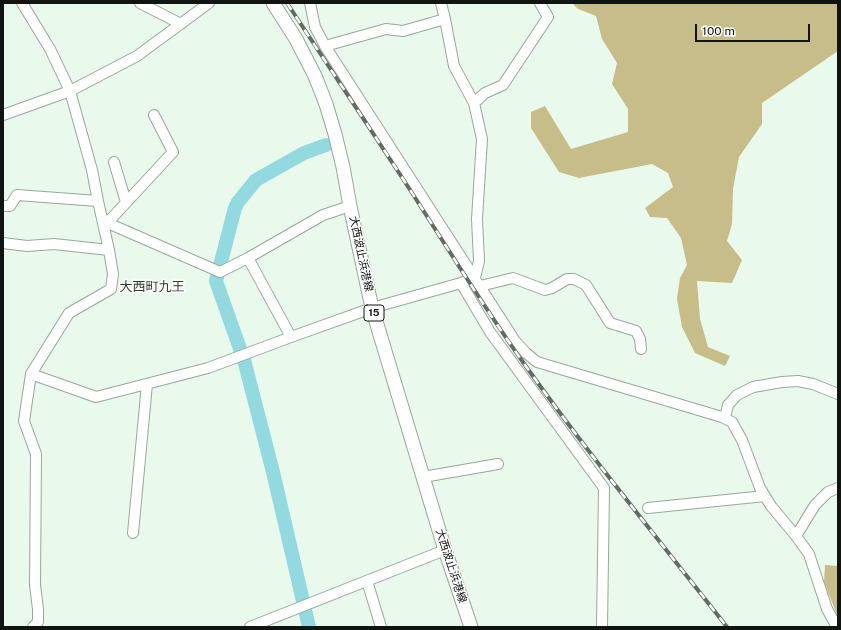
<!DOCTYPE html>
<meta charset="utf-8">
<style>
body{margin:0}
#map{position:relative;width:841px;height:630px;overflow:hidden;background:#e9f9ec;font-family:"Public Sans",sans-serif}
canvas{display:block}
.frame{position:absolute;inset:0;border:4px solid #101511;pointer-events:none}
.scale{position:absolute;left:695px;top:24px;width:115px;height:18px;box-sizing:border-box;border:2px solid #101511;border-top:0;padding-left:5px;font-size:12px;line-height:14px;white-space:nowrap;color:#101511;-webkit-text-stroke:3px #fff;paint-order:stroke}
</style>
<div id="map">
<canvas width="841" height="630"></canvas>
<div class="frame"></div>
<div class="scale">100 m</div>
</div>
<script>
const ctx = document.querySelector('canvas').getContext('2d');
ctx.lineJoin = 'round';
function paint(path, color) { ctx.fillStyle = color; ctx.fill(path, 'evenodd'); }
function trace(path, color, width, dash) { ctx.strokeStyle = color; ctx.lineWidth = width; ctx.lineCap = dash ? 'butt' : 'round'; ctx.setLineDash(dash || []); ctx.stroke(path); }
function write(font, color, halo, rows, align = 'center') {
  ctx.font = font + ' "Public Sans","Noto Sans JP",sans-serif'; ctx.lineWidth = 3; ctx.setLineDash([]); ctx.textBaseline = 'middle'; ctx.strokeStyle = halo; ctx.fillStyle = color; for (const [text, x, y, turn = 0] of rows) {
    ctx.save(); ctx.translate(x, y); ctx.rotate((+turn || 0) * Math.PI / 180); ctx.textAlign = isNaN(turn) ? turn : align; if (halo) ctx.strokeText(text, 0, 0); ctx.fillText(text, 0, 0); ctx.restore();
  }
}
const forest = new Path2D(`
 M572,3h266v48l-76,52v21l-23,33 -6,32 -1,35 -5,17 15,19 -10,23 -35,-2 3,38 8,28 22,9 -5,10 -30,-13 -13,-26 -5,-28 3,-21 7,-13 -6,-27 -14,-20 -17,-1 -5,-9 28,-21 -5,-14 -16,-9 -73,14 -20,-6 -28,-44v-16l14,-6 26,43 57,-17v-23l-16,-25 5,-21 -15,-24 -6,-23 -18,-7z
 M825,565l13,1v51l-14,-35z`);
const river = new Path2D(`
 M309,627l-36,-155 -29,-112 -28,-79 19,-73 3,-6 18,-22 48,-27 22,-8`);
const minor = new Path2D(`
 M22,3l28,46 20,42 22,79 6,31 11,49
 M140,3l41,21
 M310,3l5,24 10,19 190,295 11,12 11,9 185,55 10,5 10,18 18,48 11,18 25,30 13,18 18,55 10,18
 M441,3l4,16 9,47 20,37 8,36 -5,80 2,42 -4,17
 M325,46l61,-17 17,2 42,-12
 M474,103l11,-10 18,-8 45,-68 -8,-14
 M3,115l67,-24 67,-35 72,-53
 M114,162l12,40
 M3,206h7l7,-11 81,6
 M103,221l117,51 28,-14 75,-43 27,-9
 M103,221l7,-1 63,-68 -19,-37
 M3,243l24,3 27,-2 55,6 4,24 -2,15 -42,24 -38,61 -7,47 12,33 -1,131 3,24v13l-5,5
 M248,258l43,79
 M461,283l29,49 114,156 -2,139
 M480,286l33,-8 32,12 7,-2 15,-9h7l12,6 24,38 26,8 4,8 1,10
 M31,374l65,23 112,-29 83,-31 81,-29 89,-25 14,-5
 M725,418l3,-13 9,-10 16,-8 29,-5 16,-1 15,3 25,10
 M423,477l75,-13
 M648,508l117,-12
 M133,533l14,-149
 M796,536l19,-31 13,-13 10,-4
 M367,581l14,46
 M250,627l195,-77`);
const major = new Path2D(`
 M273,3l23,36 19,37 11,28 9,30 8,33 7,39 22,102 73,242 26,77`);
const rail = new Path2D(`
 M287,3c39,60 79,119 118,179 40,62 78,124 120,183 64,90 134,175 202,262`);
const shields = [
 [374,313,20]
];
const shieldNames = [
 ["15",374,313]
];
const streetNames = [
 ["大西波止浜港線",361,254,78],
 ["大西波止浜港線",451,566,72]
];
const quarterNames = [
 ["大西町九王",152,287]
];
paint(forest, '#c7bd88');
trace(river, '#93dae0', 14);
trace(minor, '#99a89c', 12);
trace(major, '#99a89c', 15);
trace(minor, '#fff', 10);
trace(major, '#fff', 13);
trace(rail, '#626b64', 4);
trace(rail, '#fff', 2.5, [8]);
for (const [x, y, w] of shields) { const box = new Path2D(); box.roundRect(x - w / 2, y - 8, w, 16, 3); ctx.fillStyle = '#fff'; ctx.fill(box); trace(box, '#101511', 1); }
write('bold 10px', '#101511', null, shieldNames);
write('11px', '#101511', '#fff', streetNames);
write('13px', '#2f3c32', '#fff', quarterNames);
</script>
